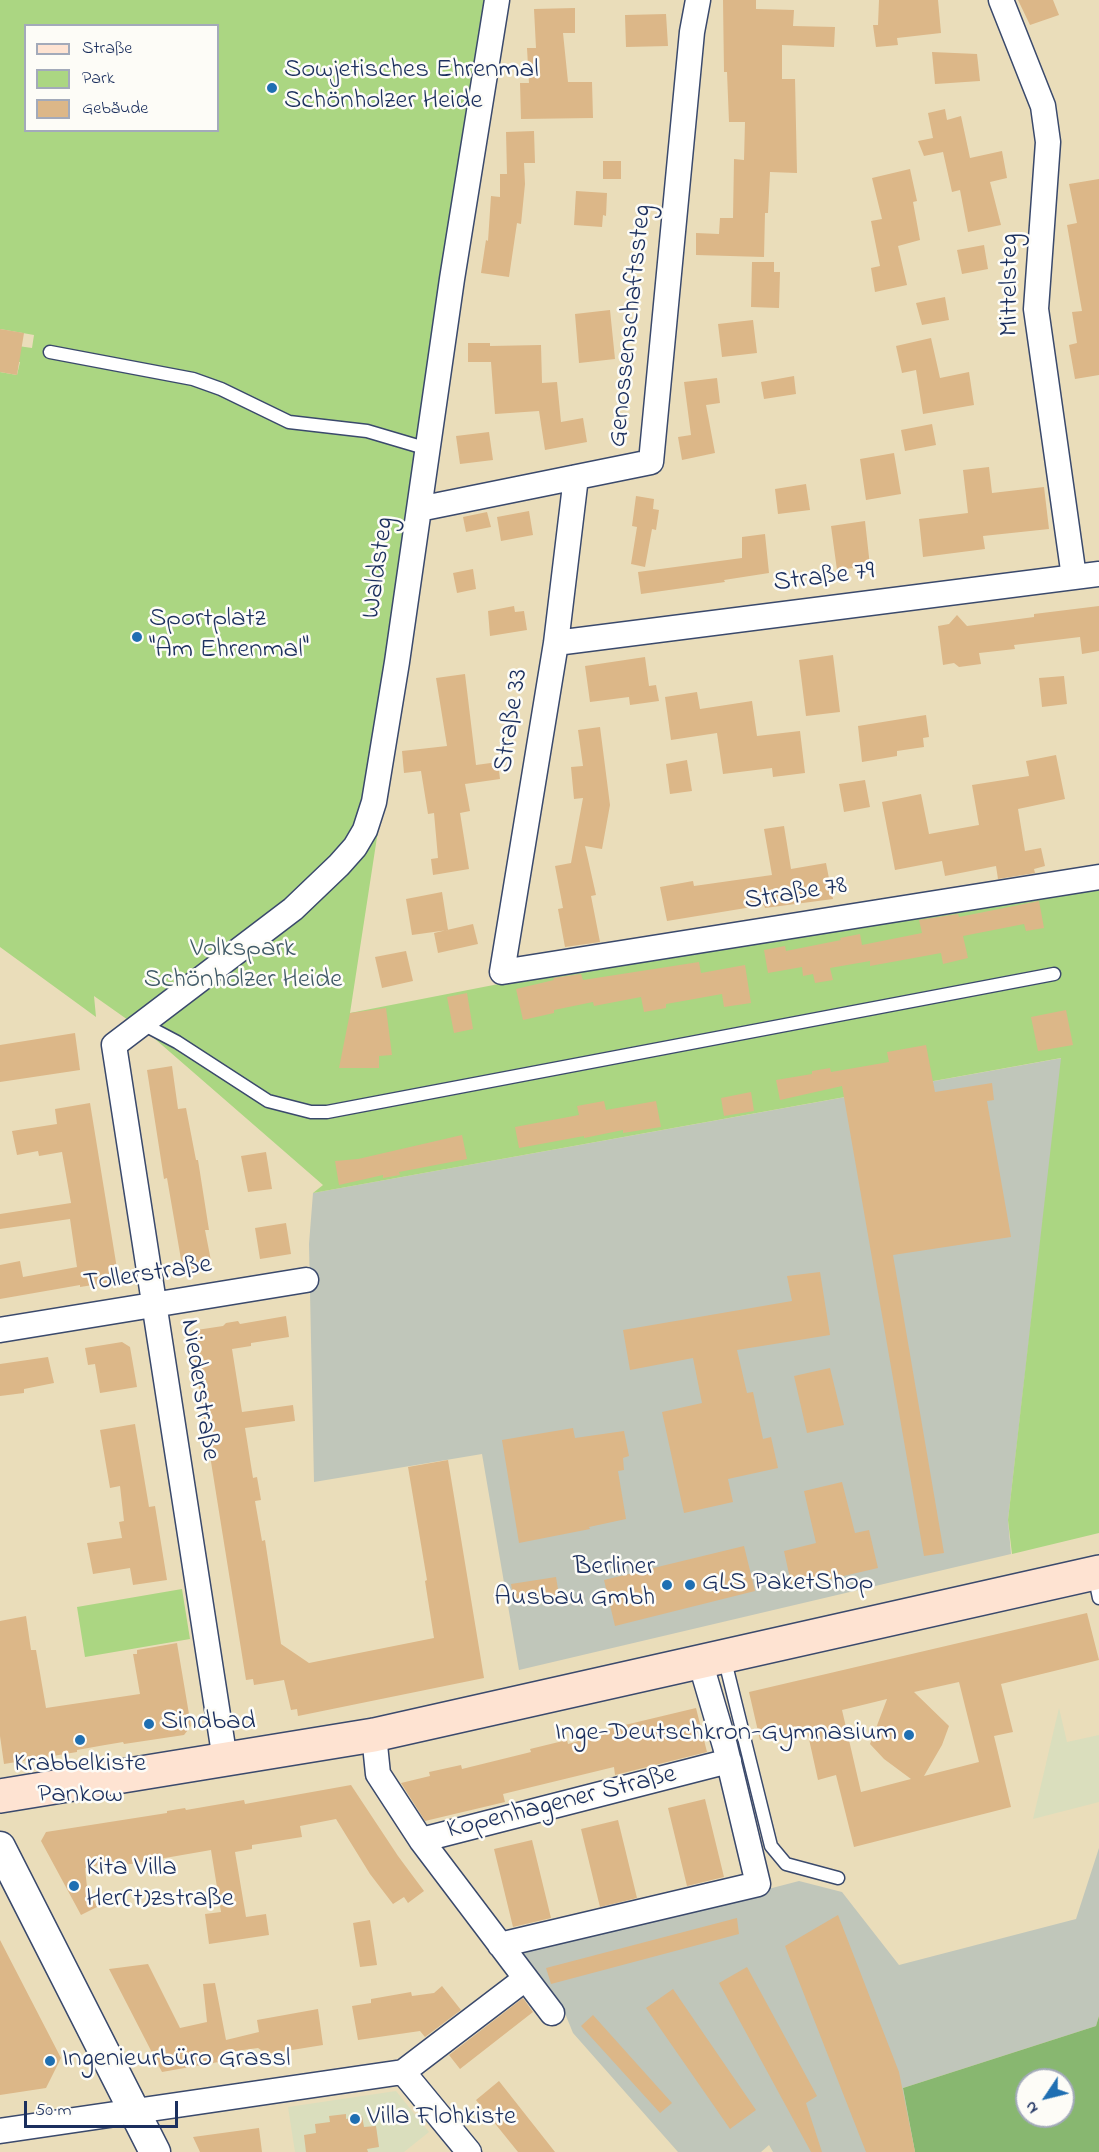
<!DOCTYPE html>
<meta charset="utf-8">
<style>
body{margin:0}
#map{position:relative;width:1099px;height:2152px;overflow:hidden;background:#eaddba;font-family:"Indie Flower",sans-serif}
canvas{display:block}
.legend{position:absolute;left:24px;top:24px;width:195px;height:108px;box-sizing:border-box;background:#fdfcf7;border:2px solid #a3aaba;margin:0;padding:8px 10px;list-style:none;font-size:18px;color:#1b2f5e}
.legend li{display:flex;align-items:center;gap:12px;height:30px}
.legend b{width:30px;border:2px solid #a3aaba}
.north{position:absolute;left:1015px;top:2068px;width:60px;height:60px;box-sizing:border-box;background:#fdfcf7;border:2px solid #a3aaba;border-radius:50%;rotate:235deg;font-size:16px;font-weight:700;line-height:24px;text-align:center;color:#1b2f5e}
.north::after{content:'';display:block;margin:auto;width:21px;height:27px;background:#1f6fb2;clip-path:polygon(50% 0,100% 100%,50% 72%,0 100%)}
.scale{position:absolute;left:24px;top:2101px;width:154px;height:27px;box-sizing:border-box;border:3px solid #1b2f5e;border-top:0;padding-left:8px;font-size:18px;line-height:21px;white-space:nowrap;color:#1b2f5e;-webkit-text-stroke:4px #fdfcf7;paint-order:stroke}
</style>
<div id="map">
<canvas width="1099" height="2152"></canvas>
<ul class="legend">
<li><b style="height:8px;background:#fee3d2"></b>Straße</li>
<li><b style="height:16px;background:#abd682"></b>Park</li>
<li><b style="height:16px;background:#dcb788"></b>Gebäude</li>
</ul>
<div class="north">N</div>
<div class="scale">50 m</div>
</div>
<script>
const ctx = document.querySelector('canvas').getContext('2d');
ctx.lineJoin = 'round';
function paint(path, color) { ctx.fillStyle = color; ctx.fill(path, 'evenodd'); }
function trace(path, color, width, dash) { ctx.strokeStyle = color; ctx.lineWidth = width; ctx.lineCap = dash ? 'butt' : 'round'; ctx.setLineDash(dash || []); ctx.stroke(path); }
function write(font, color, halo, rows, align = 'center') {
  ctx.font = font + ' "Indie Flower",sans-serif'; ctx.lineWidth = 5; ctx.setLineDash([]); ctx.textBaseline = 'middle'; ctx.strokeStyle = halo; ctx.fillStyle = color; for (const [text, x, y, turn = 0] of rows) {
    ctx.save(); ctx.translate(x, y); ctx.rotate((+turn || 0) * Math.PI / 180); ctx.textAlign = isNaN(turn) ? turn : align; if (halo) ctx.strokeText(text, 0, 0); ctx.fillText(text, 0, 0); ctx.restore();
  }
}
const built = new Path2D(`
 M1059,1708l8,34 32,-7v67l-66,17z
 M396,2091l33,41 -25,20h-109l-7,-45z`);
const industrial = new Path2D(`
 M1062,1058l-54,462 3,34 -492,116 -37,-216 -168,28 -5,-238 4,-51z
 M1099,1848v168l-3,10 -193,62 12,64h-142l-4,-7 -8,7h-83l-105,-119 -11,-27 -43,-52 280,-73 43,11 57,73 177,-46z`);
const green = new Path2D(`
 M0,0h488l-103,785 -35,228 241,-47 508,-80v647l-87,21 -4,-34 53,-462 -748,135 10,-8 -168,-146 -61,-43 2,21 -96,-70v-575l17,3 3,-13h-4l2,-16 14,2 2,-13 -34,-6zM26,26h192v104h-192z
 M182,1589l8,50 -105,18 -8,-50z`);
const forest = new Path2D(`
 M1099,2016v136h-184l-12,-64 193,-62zM1027,2080h36v36h-36z`);
const building = new Path2D(`
 M723,0h33v9l38,1 -1,16 42,1 -1,20 -52,-2v34h13l2,94 -27,-1 -2,41h-3l-1,44 -68,-2v-22l23,1 1,-16h13l1,-59 10,1 1,-38h-16l-2,-50h-3z
 M879,0h59l3,33 -44,5 1,7 -22,2 -3,-22h5z
 M1018,0h35l6,15 -29,10z
 M575,8v25h-12l5,49h24l1,36 -72,1 -1,-36h9l-2,-35h9l-2,-39z
 M666,14l2,32 -42,1 -1,-32z
 M932,52l45,2 3,27 -45,3z
 M945,109l2,11 14,-4 9,42 32,-7 5,27 -17,4 11,43 -33,7 -8,-42 -8,2 -9,-40 -19,4 -6,-15 15,-3 -5,-25z
 M534,131l1,32h-11l1,21 -4,40 -4,-1 -8,54 -28,-4 5,-33 2,1 3,-45 9,1v-23h7l-1,-42z
 M603,161h18v18h-18z
 M910,169l7,32 -4,1 7,38 -22,6 9,39 -32,7 -4,-24 9,-2 -9,-45 11,-2 -10,-41z
 M1099,179v196l-24,4 -6,-34 8,-2 -5,-31 10,-1 -15,-86 10,-2 -8,-39z
 M576,191l31,2 -1,23 -3,-1 -1,12 -28,-2z
 M984,245l4,24 -26,5 -5,-24z
 M752,262h22v10h6l-1,36 -28,-1z
 M945,297l4,23 -27,5 -6,-22z
 M610,310l5,49 -36,4 -4,-49z
 M753,320l4,33 -35,4 -4,-33z
 M0,329l24,4 -7,42 -17,-3z
 M931,338l9,40 29,-6 5,33 -51,9 -7,-44 -14,3 -6,-27z
 M468,343h22v3l51,-1 1,38 15,-1 4,40 22,-4 4,24 -42,8 -6,-39 -44,3 -4,-52h-23z
 M794,376l2,18 -32,5 -3,-17z
 M717,378l3,25 -14,2 9,48 -33,7 -4,-23 13,-2 -7,-53z
 M932,424l4,21 -31,6 -4,-21z
 M489,432l4,28 -33,4 -4,-28z
 M894,453l7,41 -35,6 -6,-41z
 M989,467l3,26 52,-6 5,42 -66,7 2,13 -62,8 -4,-38 49,-6 -5,-43z
 M806,484l4,26 -32,4 -3,-25z
 M636,496l18,3 -1,10 6,1 -3,20 -4,-1 -7,38 -14,-3 6,-37 -5,-1z
 M529,511l4,24 -32,6 -4,-24z
 M487,512l4,15 -25,5 -3,-15z
 M865,521l5,45 -33,4 -6,-44z
 M765,534l4,39 -45,7 1,2 -84,12 -3,-22 104,-14v-21z
 M473,569l3,20 -19,4 -4,-20z
 M514,606l1,6 9,-1 3,19 -37,6 -2,-25z
 M1099,606v45l-17,3 -2,-17 -66,8 1,4 -36,4 2,11 -22,3 -5,-4 -11,2 -5,-39 11,-2 8,-9 10,11 67,-9v-3z
 M833,655l7,57 -34,4 -7,-56z
 M645,657l4,29 7,-1 3,16 -29,4 -1,-8 -39,5 -5,-36z
 M465,674l11,91 22,-3 2,17 -35,5 5,27 -10,2 9,56 -36,6 -2,-16 7,-1 -4,-45 -6,1 -7,-43 -17,2 -2,-22 45,-5 -11,-68z
 M1064,676l3,28 -25,3 -3,-29z
 M697,692l3,17 52,-8 5,35 43,-5 5,42 -32,4 -1,-9 -49,6 -6,-41 -46,7 -6,-43z
 M926,715l3,22 -6,1 1,9 -27,4v5l-35,6 -4,-36z
 M600,727l10,78 -8,44 -17,-3 11,49 -5,1 9,46 -35,5 -7,-38 5,-1 -8,-42 16,-3 12,-65 -9,1 -3,-32 12,-1 -5,-36z
 M1056,755l9,44 -47,10 7,42 16,-3 4,18 -11,3 1,4 -37,6 -2,-13 -51,10 -3,-15 -47,9 -13,-68 39,-8 8,40 50,-9 -7,-40 57,-9 -3,-15z
 M687,760l5,31 -22,3 -4,-30z
 M865,780l5,27 -26,5 -5,-28z
 M784,826l7,43 35,-6 7,36 -68,9 -1,-3 -97,16 -7,-34 33,-6 1,5 78,-11 -8,-46z
 M442,892l6,38 -36,5 -6,-36z
 M1039,901l5,27 -18,3 -2,-7 -61,12 5,22 -25,6 -2,-11 -71,13v-5l-40,7 3,12 -18,3 -2,-9 -10,2 -1,-9 -34,6 -4,-23 21,-4 1,5 55,-11 -1,-2 20,-4 2,11 60,-12 -3,-13 39,-6 1,3z
 M473,924l5,20 -40,9 -4,-20z
 M406,951l7,30 -31,7 -7,-31z
 M699,962l2,11 44,-8 6,38 -27,4 -2,-13 -56,10v4l-22,4 -3,-15 -47,9 -1,-4 -39,8v3l-31,7 -7,-31 38,-9 -1,-2 28,-4 2,6z
 M467,993l6,36 -19,4 -7,-36z
 M386,1008l6,47 -13,1v12h-40l11,-55z
 M1066,1010l7,35 -35,6 -7,-34z
 M75,1033l5,37 -80,12v-37z
 M926,1045l9,47 57,-9 2,17 -7,1 24,136 -118,18 51,298 -20,3 -82,-470 -62,14 -4,-20 36,-6v-3l18,-3 1,4 58,-10 -2,-10z
 M172,1066l6,43 8,-1 10,52h2l11,70h-4l7,36 -29,5 -16,-93 -3,1 -17,-109z
 M751,1092l3,19 -30,5 -3,-18z
 M604,1101l2,9 50,-9 5,26 -38,6v-3l-39,8v-2l-65,12 -4,-21 64,-12 -2,-9z
 M90,1103l29,178 -39,6v-2l-80,14v-34l20,-4 3,16 54,-10 -7,-48 -70,10v-15l71,-11 -9,-51 -23,4 -1,-5 -21,4 -5,-24 45,-7 -2,-15z
 M462,1135l5,24 -68,13 1,3 -17,3v-3l-44,10 -4,-24 23,-2z
 M266,1152l6,37 -24,3 -7,-36z
 M286,1223l5,31 -31,5 -5,-31z
 M820,1272l10,63 -93,15 10,43 6,-1 10,47 8,-2 7,31 -50,11 5,23 -49,11 -22,-101 40,-9 -9,-45 -63,12 -7,-40 169,-29 -5,-25z
 M286,1316l3,21 -38,6v3l-19,3 10,63 51,-7 2,16 -50,7 8,50 4,-1 4,23 -6,1 7,40 3,-1 16,104 28,19 125,-25 -9,-57 2,-1 -19,-113 40,-7 36,218 -186,38 -1,-7 -6,1 -7,-30 -30,5 -1,-6 -7,1 -56,-349 33,-5 3,-3 12,-2 2,3z
 M122,1342l8,5 7,40 -37,6 -5,-29 -7,1 -3,-17z
 M48,1357l6,26 -30,6v4l-24,3v-32z
 M830,1368l14,57 -37,8 -13,-57z
 M135,1424l14,83 6,-1 12,74 -34,5 -3,-17 -37,6 -6,-31 35,-5 -3,-16 5,-1 -4,-35 -10,2 -10,-58z
 M573,1428l2,10 49,-7 5,25 -6,2 1,12 -6,1 8,48 -37,8 1,2 -71,14 -17,-103z
 M842,1482l13,51 14,-3 9,38 -86,20 -8,-37 32,-8 -12,-52z
 M744,1546l11,45 -140,35 -11,-46z
 M556,1577l3,18 -45,7 -3,-18z
 M1087,1613l12,47 -98,24 12,48 -19,4 17,71 -157,40 -18,-72 -18,5 -11,-50 -47,10 -11,-48zM959,1682l20,80 -55,14 18,-31 7,-19 -35,-34zM887,1699l-17,45 14,15 27,20 -50,13 -19,-82z
 M26,1616l5,34h5l10,58 94,-14 -7,-40h4v-4l40,-7 14,83 -7,9 -60,9 -1,-2 -18,3 -28,5v2l-73,12 -4,-28v-115z
 M696,1708l11,44 -92,23 -1,-8 -111,27 2,8 -80,19 -24,-38 29,-7 -1,-4 32,-7 1,4 69,-17 -1,-3 37,-9 1,4 37,-10 -1,-4z
 M351,1785l47,71 26,35 -16,12 -4,-6 -11,7 -23,-30 -34,-55 -36,7 2,11 -50,8v4l-17,3 11,65 20,-3 3,21 -60,9 -4,-30 16,-2 -10,-62 -92,16v-5l-34,7 2,19 10,20 -16,8 -40,-74 5,-9 121,-19v-2l18,-3 1,2 58,-10 1,4z
 M705,1799l19,78 -37,9 -19,-78z
 M618,1820l19,78 -37,9 -19,-78z
 M532,1840l19,78 -38,9 -19,-78z
 M838,1915l61,157 16,80h-49l-81,-206z
 M737,1918l2,16 -188,50 -5,-16z
 M370,1920l7,45 -17,2 -7,-44z
 M0,1940l61,118 -15,30 -46,7z
 M148,1964l32,64 27,-6 -4,-38 12,-1 11,57 33,-8 -2,-12 61,-11 5,36 -56,9 -9,-6 -30,4 2,8 -68,12 -53,-103z
 M747,1967l70,129 -11,7 16,49h-11l-92,-169z
 M442,1986l19,24 -36,27 -5,-6 -62,9 -6,-34 19,-3v-4l40,-7 1,4 22,-3z
 M673,1989l83,121 -26,19 -84,-121z
 M523,1998l10,14 -73,57 -11,-14z
 M593,2015l79,88 -12,10 -79,-87z
 M499,2081l56,71h-37l-42,-52z
 M346,2114v5l16,-3 2,11 12,-1 3,21 -12,2 1,3h-62l-2,-17 12,-2 -1,-9 15,-2 -1,-6z
 M259,2128l3,24h-62l-7,-15z`);
const service = new Path2D(`
 M50,352l143,27 28,10 68,33 78,9 61,18
 M141,1023l36,19 91,59 43,11h16l727,-138
 M1094,1574l5,24
 M724,1657l47,189 15,18 52,14`);
const minor = new Path2D(`
 M1001,0l42,106 5,36 -12,167 38,268
 M576,477l-20,166 -54,329 597,-95
 M419,509l232,-47 41,-430 6,-32
 M556,643l543,-69
 M0,1330l306,-50
 M374,1735l4,39 43,66 131,173
 M225,1760l-111,-715 179,-136 46,-44 16,-18 10,-17 9,-28 23,-140 55,-383 45,-279
 M421,1840l308,-79
 M500,1945l258,-61 -33,-138 -25,-85
 M403,2072l66,80
 M0,2131l403,-59 122,-93`);
const tertiary = new Path2D(`
 M0,1847l155,305`);
const secondary = new Path2D(`
 M0,1796l374,-61 725,-163`);
const markers = [
 [272,88,6,"#1f6fb2"],
 [137,637,6,"#1f6fb2"],
 [667,1585,6,"#1f6fb2"],
 [690,1585,6,"#1f6fb2"],
 [149,1724,6,"#1f6fb2"],
 [909,1735,6,"#1f6fb2"],
 [80,1740,6,"#1f6fb2"],
 [74,1886,6,"#1f6fb2"],
 [50,2061,6,"#1f6fb2"],
 [355,2119,6,"#1f6fb2"]
];
const poiNames = [
 ["Sowjetisches Ehrenmal",284,72],
 ["Schönholzer Heide",284,103],
 ["Sportplatz",149,621],
 ["\"Am Ehrenmal\"",149,652],
 ["Berliner",655,1569,"right"],
 ["Ausbau Gmbh",655,1600,"right"],
 ["GLS PaketShop",702,1585],
 ["Sindbad",161,1724],
 ["Inge-Deutschkron-Gymnasium",897,1735,"right"],
 ["Krabbelkiste",80,1766,"center"],
 ["Pankow",80,1797,"center"],
 ["Kita Villa",86,1870],
 ["Her(t)zstraße",86,1901],
 ["Ingenieurbüro Grassl",62,2061],
 ["Villa Flohkiste",367,2119]
];
const streetNames = [
 ["Mittelsteg",1012,285,-90],
 ["Genossenschaftssteg",632,326,-84],
 ["Waldsteg",380,568,-82],
 ["Straße 79",824,579,-7],
 ["Straße 33",513,721,-81],
 ["Straße 78",796,895,-9],
 ["Tollerstraße",148,1276,-9],
 ["Niederstraße",198,1390,81],
 ["Kopenhagener Straße",562,1804,-14]
];
const parkNames = [
 ["Volkspark",243,951],
 ["Schönholzer Heide",243,982]
];
paint(built, '#dadebd');
paint(industrial, '#c0c6ba');
paint(green, '#abd682');
paint(forest, '#88b770');
paint(building, '#dcb788');
trace(service, '#3a496c', 15);
trace(minor, '#3a496c', 27);
trace(tertiary, '#3a496c', 33);
trace(secondary, '#3a496c', 36);
trace(service, '#fff', 12);
trace(minor, '#fff', 24);
trace(tertiary, '#fff', 30);
trace(secondary, '#fee3d2', 33);
for (const [x, y, r, color] of markers) { const dot = new Path2D(); dot.arc(x, y, r, 0, 2 * Math.PI); ctx.fillStyle = color; ctx.fill(dot); trace(dot, '#fdfcf7', 2); }
write('27px', '#1b2f5e', '#fdfcf7', poiNames, 'left');
write('27px', '#1b2f5e', '#fdfcf7', streetNames);
write('27px', '#3f5967', '#fdfcf7', parkNames);
</script>
